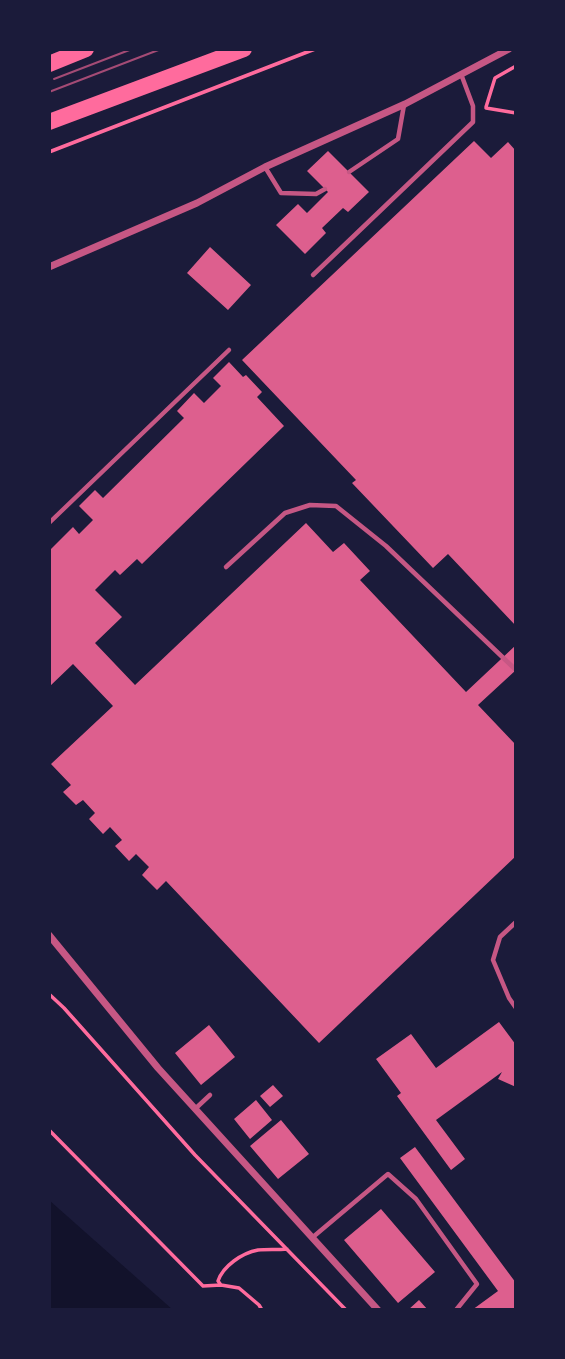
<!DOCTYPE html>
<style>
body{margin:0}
#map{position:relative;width:565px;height:1359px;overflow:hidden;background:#1b1b3a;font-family:"Sofia Sans Condensed",sans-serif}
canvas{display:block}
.frame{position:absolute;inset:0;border:51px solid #1b1b3a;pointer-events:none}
</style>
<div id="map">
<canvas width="565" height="1359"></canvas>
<div class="frame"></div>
</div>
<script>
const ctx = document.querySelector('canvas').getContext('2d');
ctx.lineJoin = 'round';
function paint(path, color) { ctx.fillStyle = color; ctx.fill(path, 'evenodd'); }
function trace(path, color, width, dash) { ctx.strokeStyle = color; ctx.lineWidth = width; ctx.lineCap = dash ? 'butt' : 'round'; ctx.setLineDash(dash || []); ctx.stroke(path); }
const water = new Path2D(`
 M49,1200l124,110h-124z`);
const building = new Path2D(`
 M474,141l17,17 17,-16 8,9v475l-68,-72 -15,14 -81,-85 4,-3 -114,-120z
 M328,151l41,41 -21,20 -5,-4 -21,20 4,5 -21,21 -29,-29 22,-21 9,9 21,-21 -21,-21z
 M210,247l41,38 -23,25 -41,-37z
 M229,362l14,15 3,-2 16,17 -5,5 27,29 -142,138 -5,-5 -17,16 -5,-5 -20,20 27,27 -27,26 40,42 171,-162 27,29 11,-9 26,28 -10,9 106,112 50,-47v25l-38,35 38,40v111l-197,187 -153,-162 -9,9 -15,-15 7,-8 -13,-13 -7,7 -14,-15 7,-6 -12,-13 -7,7 -14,-15 6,-6 -12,-13 -7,5 -13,-13 8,-7 -20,-21 62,-58 -40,-42 -24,23v-136l24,-24 6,7 14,-14 -14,-14 16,-16 8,8 81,-80 -7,-7 17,-18 10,10 17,-17 -8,-8z
 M499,1022l17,23v42l-18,-8 4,-7 -66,48 29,39 -14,11 -54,-74 4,-3 -25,-34 35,-25 25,34z
 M209,1025l26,32 -34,28 -26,-32z
 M273,1085l10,11 -13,11 -10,-11z
 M256,1100l16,20 -22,19 -16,-20z
 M281,1120l28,34 -31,25 -28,-33z
 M415,1147l101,136v27h-44l26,-19 -98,-133z
 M381,1209l54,63 -37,31 -54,-63z
 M419,1300l9,10h-20z`);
const path = new Path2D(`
 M486,107l9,-29 21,-12
 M486,108l30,5
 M49,152l266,-103
 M49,994l15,14 131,147 151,155
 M49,1130l154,156 18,-1
 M262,1310l-3,-5 -20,-17 -18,-3 -3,-4c5,-15 24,-28 40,-31 9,-1 19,0 29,-1`);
const service = new Path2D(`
 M265,167l16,26 35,1 9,-5
 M349,172l49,-33 6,-34
 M313,275l160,-153v-16l-12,-32
 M49,523l180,-173
 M226,567l59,-54 25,-8 26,1 50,40 130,124
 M516,922l-16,15 -7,23 16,38 7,10
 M195,1109l15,-14
 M313,1237l75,-63 28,25 61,85 -21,26`);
const minor = new Path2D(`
 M49,267l148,-64 68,-36 140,-63 104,-55
 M49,935l109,133 220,242`);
const primary = new Path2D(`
 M49,64l37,-15
 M49,122l195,-73`);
const tram = new Path2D(`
 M54,79l78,-30
 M49,92l112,-43`);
paint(water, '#12122b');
paint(building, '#dd5f8e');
trace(path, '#ff6b9d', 3.5);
trace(service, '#c65784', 4.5);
trace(minor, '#c65784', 7);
trace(primary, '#ff6b9d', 16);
trace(tram, '#a44b75', 2);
</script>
